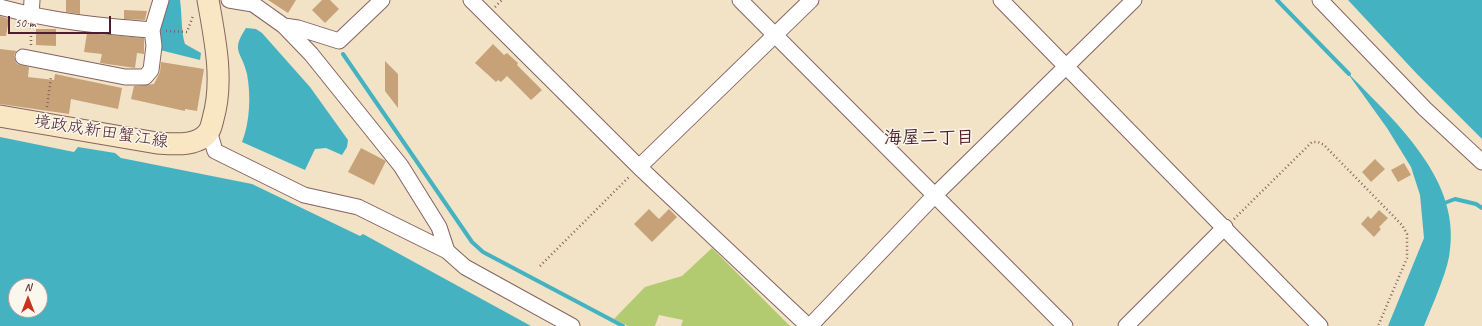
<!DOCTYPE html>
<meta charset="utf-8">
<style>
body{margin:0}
#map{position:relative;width:1482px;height:326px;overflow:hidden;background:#f2e2c6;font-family:Caveat,sans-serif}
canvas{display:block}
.north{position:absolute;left:8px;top:278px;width:40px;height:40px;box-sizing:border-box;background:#fbf7ec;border:1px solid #b4a19f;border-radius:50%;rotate:0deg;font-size:11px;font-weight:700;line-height:16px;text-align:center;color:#4a1f2b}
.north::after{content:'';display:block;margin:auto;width:14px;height:18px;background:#c8321e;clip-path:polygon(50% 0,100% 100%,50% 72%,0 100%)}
.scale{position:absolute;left:8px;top:16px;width:103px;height:18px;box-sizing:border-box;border:2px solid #4a1f2b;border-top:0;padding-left:5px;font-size:12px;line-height:14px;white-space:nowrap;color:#4a1f2b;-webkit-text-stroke:3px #fbf7ec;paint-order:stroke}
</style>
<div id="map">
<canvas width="1482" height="326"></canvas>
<div class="north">N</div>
<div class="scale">50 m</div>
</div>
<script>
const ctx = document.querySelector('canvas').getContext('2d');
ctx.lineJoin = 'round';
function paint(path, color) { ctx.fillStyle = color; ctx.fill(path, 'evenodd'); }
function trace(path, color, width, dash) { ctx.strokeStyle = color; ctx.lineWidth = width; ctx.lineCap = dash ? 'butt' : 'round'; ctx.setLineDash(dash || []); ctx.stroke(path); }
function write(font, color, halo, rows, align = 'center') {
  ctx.font = font + ' Caveat,"Klee One",sans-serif'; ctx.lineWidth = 3; ctx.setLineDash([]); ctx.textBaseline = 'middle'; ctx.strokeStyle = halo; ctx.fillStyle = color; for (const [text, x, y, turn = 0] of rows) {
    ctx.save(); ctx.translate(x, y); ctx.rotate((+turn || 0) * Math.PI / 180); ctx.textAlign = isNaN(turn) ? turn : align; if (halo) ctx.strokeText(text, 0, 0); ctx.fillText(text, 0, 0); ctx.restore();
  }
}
const green = new Path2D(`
 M712,248l78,78h-109l2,-6 -24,-5 -4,11h-27l-14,-7 31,-32 37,-11z`);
const water = new Path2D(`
 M164,0h16c2,13 1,33 5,44l16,9 -1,7 -44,-11z
 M1348,0h134v139l-65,-65z
 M246,28l10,1 6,4 48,54 38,53 -1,7 -5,8 -16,-7 -11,1 -10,21 -63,-28c8,-20 9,-47 5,-68 -5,-23 -17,-22 -1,-46z
 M1346,71c48,50 118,109 103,186 -4,20 -17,49 -25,69h-36l36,-88 -4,-43 -9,-28 -24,-39z
 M0,137l74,15 4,-5 37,6 6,5 131,26 108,52 3,-2 168,92h-531zM16,286h24v24h-24z`);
const stream = new Path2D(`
 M1277,0l72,74
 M343,54l129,188 11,10 140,74
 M1442,204l13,-5 21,5 6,4`);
const building = new Path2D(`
 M66,0h14v14l-14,-2z
 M268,0h28l-8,13z
 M322,0h8l9,9 -14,14 -13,-13z
 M124,10l23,1 -2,9 -21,-1z
 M0,16l9,3 -3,17h-6z
 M36,29h20v17l-20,-1z
 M87,33l57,5v16l-7,-1 -2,15 -35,-5 2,-9 -18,-2z
 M493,44l11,11 3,-2 11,10 -1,2 25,25 -11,10 -24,-24 -6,6 -3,-2 -2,2 -21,-19z
 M0,49l17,2 -3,4 1,5 2,4 12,3 -1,10 26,3 1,-6 67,14 -4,21 -47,-10 -2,15 -69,-10z
 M385,61l13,13v34l-13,-17z
 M161,62l43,7 -7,42 -12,-2v2l-54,-12 3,-13 20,-2 6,-12z
 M361,148l25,13 -12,24 -26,-13z
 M1375,159l10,10 -14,13 -9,-10z
 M1404,163l7,12 -13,7 -7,-12z
 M649,209l10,10 10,-10 8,8 -25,25 -18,-18z
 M1379,210l9,8 -9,9 2,2 -7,8 -13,-13 7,-8 3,3z`);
const path = new Path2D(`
 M495,7l7,-7
 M166,31l21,1 6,-16
 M31,45v-17
 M47,107l4,-30
 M1234,219l78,-77h6l6,3 78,80 5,9v24l-29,68
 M540,266l89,-89`);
const street = new Path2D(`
 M229,0l24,4 31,22 27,28 90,112 38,61 8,24
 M471,0l168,167 169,159
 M740,0l325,326
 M1001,0l319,326
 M1320,0l105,109 57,53
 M0,7c50,14 100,19 152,23
 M31,16l1,-16
 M284,26l14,2 41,13 43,-41
 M23,57l102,20h20l6,-7 3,-24 -2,-16 9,-30
 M209,131l6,20 89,44 54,12 89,44 18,16 107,59
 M639,167l172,-167
 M810,326l124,-130 200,-196
 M1126,326l99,-99`);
const secondary = new Path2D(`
 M0,116l157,27c17,1 42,4 52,-12 2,-3 3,-8 4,-12 11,-38 2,-80 -5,-119`);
const streetNames = [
 ["境政成新田蟹江線",101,132,9]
];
const neighbourhoodNames = [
 ["海屋二丁目",929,138]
];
paint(green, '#b2cb70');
paint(water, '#45b2c1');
trace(stream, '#45b2c1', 4);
paint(building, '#c7a279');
trace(street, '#856361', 17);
trace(secondary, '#856361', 23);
trace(path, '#856361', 2.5, [1, 3]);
trace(street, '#fff', 15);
trace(secondary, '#f9e7c3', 21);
write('17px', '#4a1f2b', '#fbf7ec', streetNames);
write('bold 18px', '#4a1f2b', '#fbf7ec', neighbourhoodNames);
</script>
